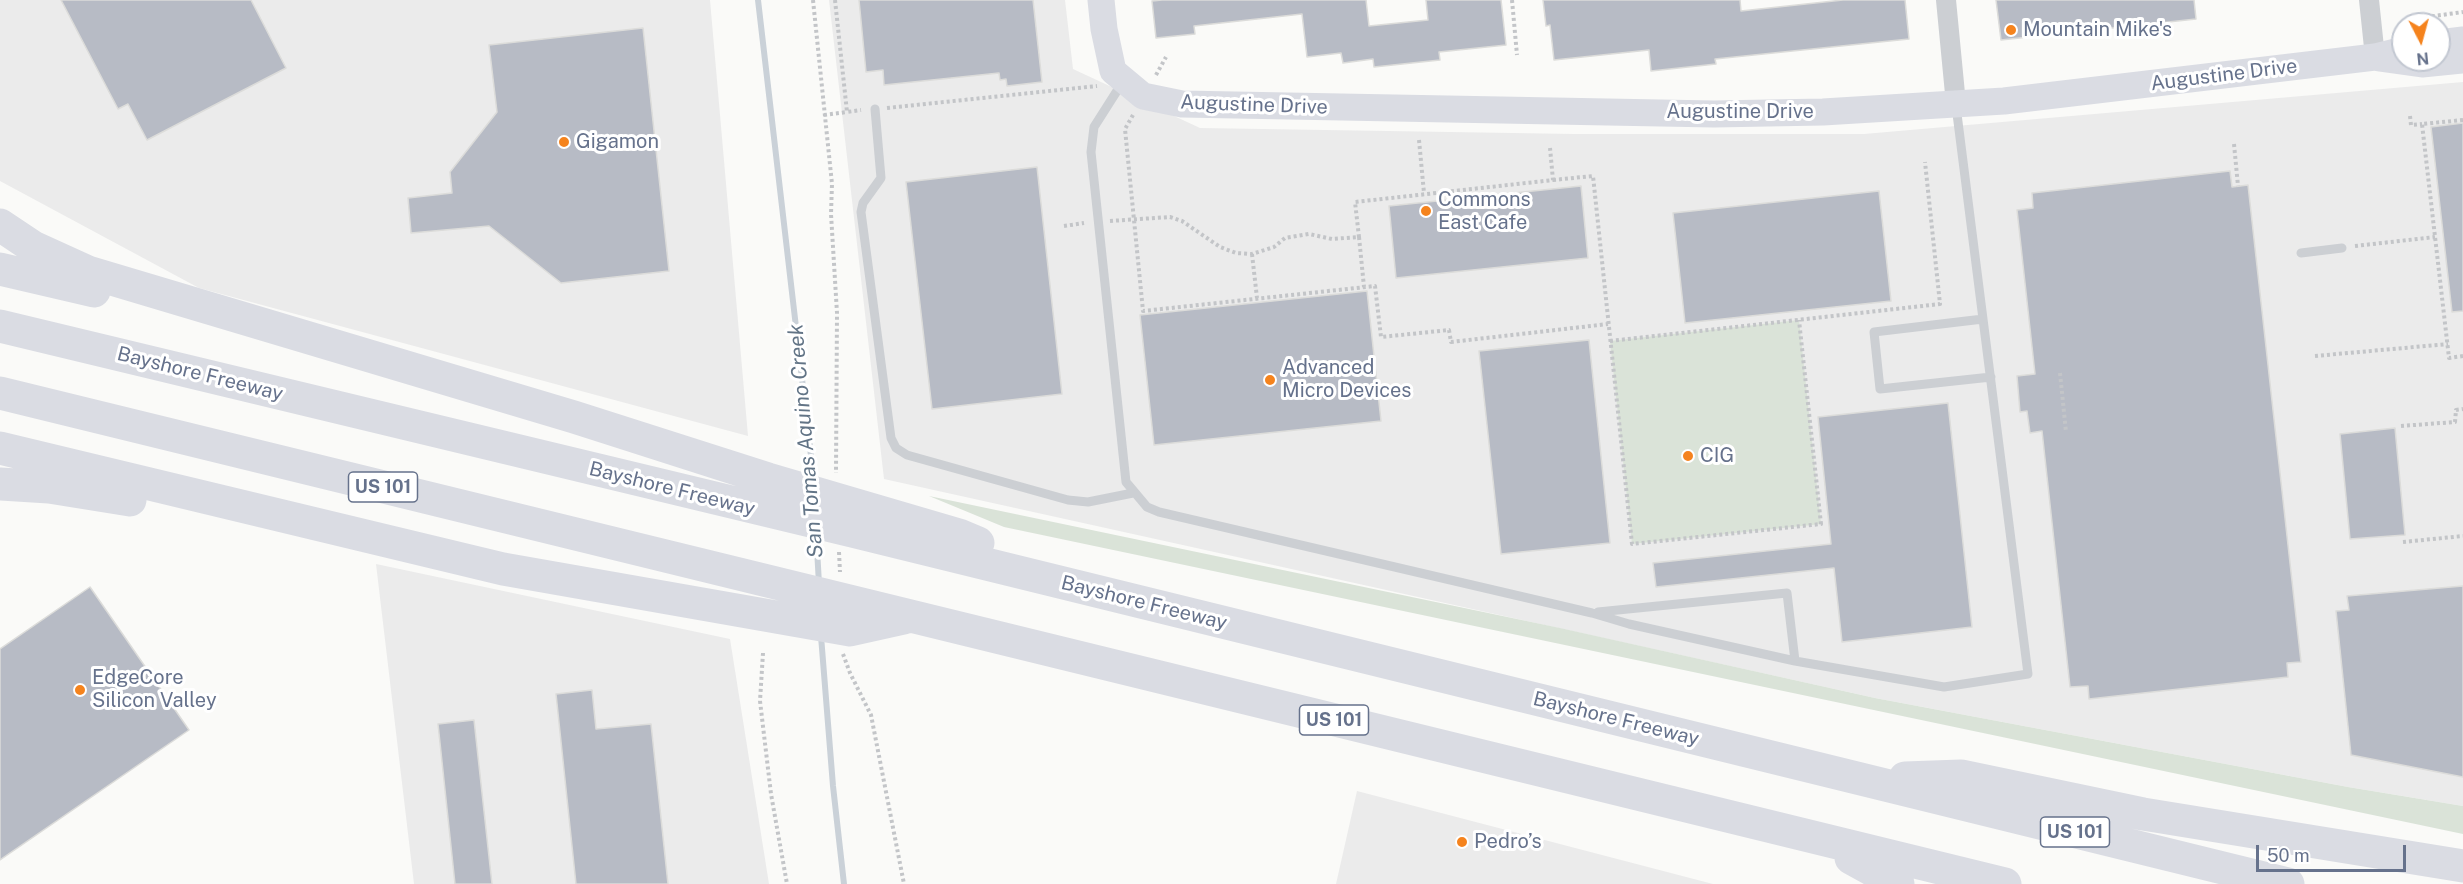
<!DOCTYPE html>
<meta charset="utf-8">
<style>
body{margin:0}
#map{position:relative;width:2463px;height:884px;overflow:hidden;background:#fafaf8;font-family:"Public Sans",sans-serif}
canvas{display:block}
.north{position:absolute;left:2391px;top:12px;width:60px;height:60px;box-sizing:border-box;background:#fff;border:2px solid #c2c7d1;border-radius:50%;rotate:174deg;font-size:16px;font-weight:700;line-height:24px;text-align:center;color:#66728c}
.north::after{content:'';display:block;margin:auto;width:21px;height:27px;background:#f5831d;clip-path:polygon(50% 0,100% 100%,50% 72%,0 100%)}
.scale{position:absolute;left:2256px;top:845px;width:150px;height:27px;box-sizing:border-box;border:3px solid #66728c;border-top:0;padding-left:8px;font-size:18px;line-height:21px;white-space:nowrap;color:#66728c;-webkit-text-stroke:4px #fff;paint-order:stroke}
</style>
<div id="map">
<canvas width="2463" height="884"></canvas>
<div class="north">N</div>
<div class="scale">50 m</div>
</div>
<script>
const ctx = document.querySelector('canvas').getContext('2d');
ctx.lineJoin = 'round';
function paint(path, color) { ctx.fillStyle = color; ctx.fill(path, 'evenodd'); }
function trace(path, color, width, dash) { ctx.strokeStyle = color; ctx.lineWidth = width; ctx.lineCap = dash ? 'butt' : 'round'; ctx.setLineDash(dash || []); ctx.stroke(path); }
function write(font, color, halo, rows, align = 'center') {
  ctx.font = font + ' "Public Sans",sans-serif'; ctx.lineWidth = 6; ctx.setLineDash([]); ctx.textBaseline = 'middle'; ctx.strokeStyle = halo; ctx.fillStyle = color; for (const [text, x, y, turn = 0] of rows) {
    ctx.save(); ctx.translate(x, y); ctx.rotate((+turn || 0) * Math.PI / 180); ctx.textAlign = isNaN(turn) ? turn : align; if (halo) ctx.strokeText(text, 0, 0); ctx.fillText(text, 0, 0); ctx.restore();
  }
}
const built = new Path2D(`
 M0,0h710l38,436 -549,-148 -199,-107z
 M829,0h236l8,69 127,59 375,6h289l599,-52v724l-115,-19 -473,-89 -991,-219z
 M376,564l354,75 39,245h-355z
 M1357,791l356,93h-377z`);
const green = new Path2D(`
 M1799,320l22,204 -189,20 -22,-203z
 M929,496l631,132 315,70 473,89 115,19v28l-1459,-307z`);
const stream = new Path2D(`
 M758,0l56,482
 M816,531l3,53
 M821,636l12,150 11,98`);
const building = new Path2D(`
 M61,0h190l35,68 -139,72 -19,-36 -10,5z
 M859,0h174l9,82 -35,4 -1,-7 -6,1 -1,-7 -115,12 -1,-15 -17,2z
 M1162,0h204l3,26 59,-6 -2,-20h75l5,45 -67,7 1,8 -66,7 -1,-8 -30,4 -2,-10 -34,4 -5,-43 -108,12 1,8 -39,4 -4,-37z
 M1543,0h197l1,11 102,-11h62l4,39 -194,20 1,5 -65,7 -2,-21 -95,10 -4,-35 -4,1z
 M1996,0h198l2,19 -195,21z
 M643,28l26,243 -108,12 -72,-57 -78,7 -3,-35 44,-5 -2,-21 47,-60 -8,-67z
 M2463,123v188l-11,1 -21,-185z
 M1037,167l25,227 -130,15 -26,-227z
 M2230,171l2,16 16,-2 53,477 -14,1 1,14 -199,22 -1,-13 -18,1 -28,-256 -12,2 -3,-22 -7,1 -3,-36 18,-2 -18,-164 16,-2 -1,-15z
 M1581,186l7,72 -192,20 -7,-72z
 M1879,191l12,110 -206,22 -12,-110z
 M1367,291l14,130 -227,24 -14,-130z
 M1589,340l21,203 -109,11 -22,-203z
 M1948,403l24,224 -130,15 -8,-74 -178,19 -3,-24 178,-19 -13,-127z
 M2395,428l10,107 -55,4 -10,-105z
 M2463,586v191l-112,-22 -15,-144 13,-1 -2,-14z
 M90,587l99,143 -189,130v-211z
 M592,690l4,39 55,-5 17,160h-92l-20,-190z
 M474,720l18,164h-37l-17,-160z`);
const path = new Path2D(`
 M813,0l19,184 -1,30 6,99 -1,160
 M835,0l12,112 14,-2
 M1512,0l5,55
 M2420,18l43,-6
 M1156,75l10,-18
 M887,108l210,-22
 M824,115l23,-3
 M1133,115l-8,14 18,182 232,-25 6,51 68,-7 2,12 157,-18
 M2410,116l1,9 11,-1
 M2463,120l-41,4 27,234 14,-2
 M1419,140l5,53
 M2234,144l4,42
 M1553,180l40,-4 39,368 189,-20 -22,-204
 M1110,221l60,-4 12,4 38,26 16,6 16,1 22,-7 11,-9 24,-4 23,5 27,-2 -4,-35 198,-22 -3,-32
 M1064,226l20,-3
 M1359,237l5,50
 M2355,246l80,-9
 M1252,254l5,44
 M1610,341l330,-37 -15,-142
 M2315,356l133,-12
 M2060,373l6,59
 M2401,426l54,-4 1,-12 7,-1
 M2403,542l60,-6
 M839,552l1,20
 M763,653l-3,48 11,93 16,90
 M843,654l7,19 21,42 33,169`);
const lane = new Path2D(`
 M1122,83l-28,44 -3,25 35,330 21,25 12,5 433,101 37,11 166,37 149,26 84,-13 -72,-568
 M875,109l6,69 -18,25 -2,9 30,226 5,10 11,7 161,45 20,2 45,-9
 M2301,253l41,-5
 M1983,319l-109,13 6,57 111,-12
 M1598,612l189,-19 8,68`);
const street = new Path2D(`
 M1946,0l10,104
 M2369,0l6,57`);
const secondary = new Path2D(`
 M1101,0l3,29 9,42 30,25 39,8 532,10 109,-2 181,-11 371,-44 28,-7
 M2439,43l24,-3
 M2379,58l43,6 41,-4`);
const highway = new Path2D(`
 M0,225l33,22 55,25 486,145 194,62 191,56 19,8
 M0,269l94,22
 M0,326l852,205 1436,353
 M0,393l2005,491
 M0,448l503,121 347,61 54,-12
 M0,484l49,3 81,13
 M1905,778l56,-2 182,38 320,52
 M1851,858l47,26`);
const markers = [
 [2011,30,6,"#f5831d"],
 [564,142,6,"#f5831d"],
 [1426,211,6,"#f5831d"],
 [1270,380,6,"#f5831d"],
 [1688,456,6,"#f5831d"],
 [80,690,6,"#f5831d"],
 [1462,842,6,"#f5831d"]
];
const shields = [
 [383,487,69],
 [1334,720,69],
 [2075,832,69]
];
const shieldNames = [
 ["US 101",383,487],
 ["US 101",1334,720],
 ["US 101",2075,832]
];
const poiNames = [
 ["Mountain Mike's",2023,30],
 ["Gigamon",576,142],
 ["Commons",1438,200],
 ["East Cafe",1438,223],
 ["Advanced",1282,368],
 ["Micro Devices",1282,391],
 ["CIG",1700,456],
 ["EdgeCore",92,678],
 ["Silicon Valley",92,701],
 ["Pedro’s",1474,842]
];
const streetNames = [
 ["Augustine Drive",2224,75,-7],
 ["Augustine Drive",1254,105,2],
 ["Augustine Drive",1740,112],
 ["Bayshore Freeway",200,374,14],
 ["Bayshore Freeway",672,489,14],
 ["Bayshore Freeway",1144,603,14],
 ["Bayshore Freeway",1616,719,14]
];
const waterNames = [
 ["San Tomas Aquino Creek",806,441,-95]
];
paint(built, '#ebebeb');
paint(green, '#dae3d8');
trace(stream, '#cad1d8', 6);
paint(building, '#b7bbc5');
trace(building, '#dcdcda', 1.5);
trace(path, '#c3c5c8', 4, [3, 3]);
trace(lane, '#cccfd3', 9);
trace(street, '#cccfd3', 20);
trace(secondary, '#dadce3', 27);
trace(highway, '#dadce3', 33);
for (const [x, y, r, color] of markers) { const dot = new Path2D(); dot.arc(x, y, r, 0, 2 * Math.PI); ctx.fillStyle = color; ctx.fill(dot); trace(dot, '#fff', 2); }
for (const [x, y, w] of shields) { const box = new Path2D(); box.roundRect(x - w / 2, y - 15, w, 30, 4.5); ctx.fillStyle = '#fff'; ctx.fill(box); trace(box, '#66728c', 1.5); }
write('bold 18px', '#66728c', null, shieldNames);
write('20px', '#66728c', '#fff', poiNames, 'left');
write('20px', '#66728c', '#fff', streetNames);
write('italic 21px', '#627486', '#fff', waterNames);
</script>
